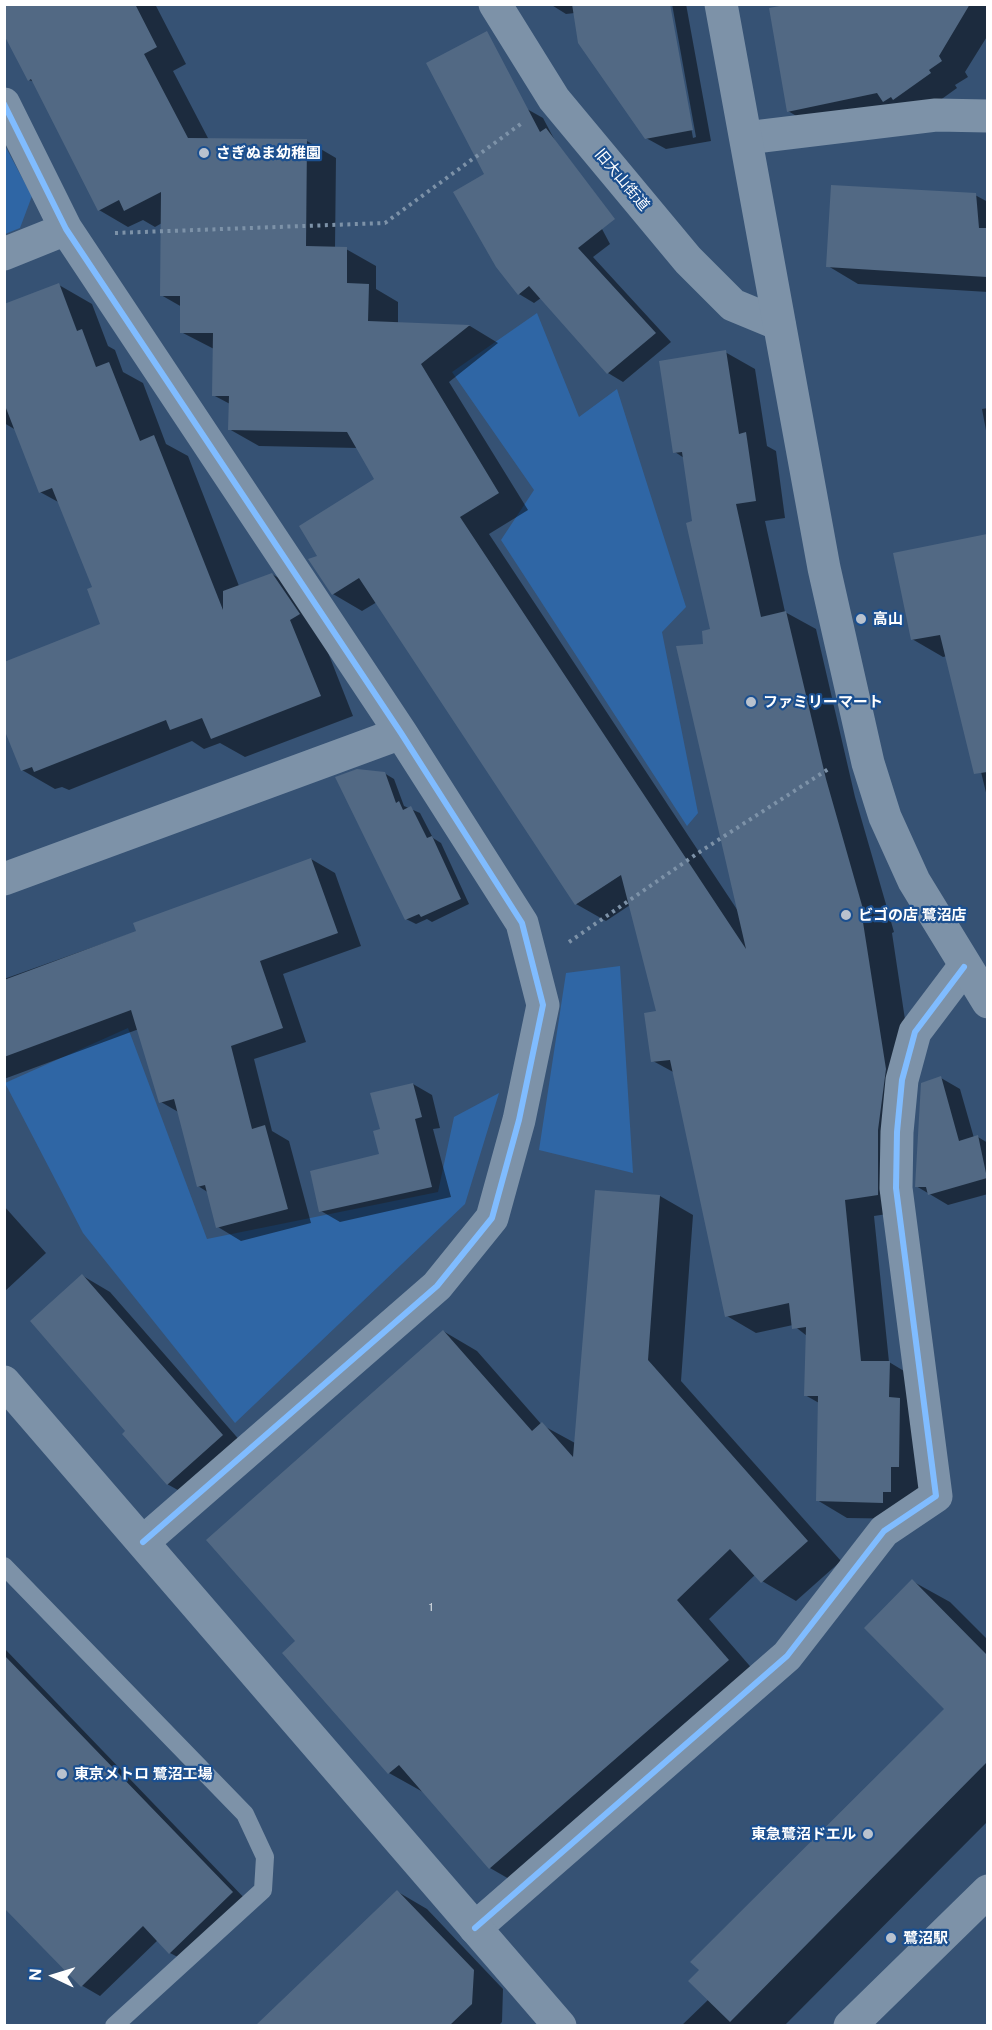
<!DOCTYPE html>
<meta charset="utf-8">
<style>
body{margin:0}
#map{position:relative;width:992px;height:2030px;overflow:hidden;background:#365274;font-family:"Public Sans",sans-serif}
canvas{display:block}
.frame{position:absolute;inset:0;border:6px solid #fff;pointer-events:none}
.north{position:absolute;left:24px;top:1946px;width:60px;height:60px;-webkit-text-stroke:4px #1b4f8f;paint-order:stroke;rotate:274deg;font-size:16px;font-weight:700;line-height:24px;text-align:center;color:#fff}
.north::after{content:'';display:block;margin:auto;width:21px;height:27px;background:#fff;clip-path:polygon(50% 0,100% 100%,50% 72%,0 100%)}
</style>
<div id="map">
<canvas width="992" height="2030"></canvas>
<div class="frame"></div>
<div class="north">N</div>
</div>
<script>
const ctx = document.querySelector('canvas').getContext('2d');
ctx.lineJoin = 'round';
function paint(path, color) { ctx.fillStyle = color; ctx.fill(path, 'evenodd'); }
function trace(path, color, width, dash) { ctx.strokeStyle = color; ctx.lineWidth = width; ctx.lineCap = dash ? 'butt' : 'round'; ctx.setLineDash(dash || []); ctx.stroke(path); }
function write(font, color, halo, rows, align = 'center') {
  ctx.font = font + ' "Public Sans","Noto Sans JP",sans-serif'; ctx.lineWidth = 4.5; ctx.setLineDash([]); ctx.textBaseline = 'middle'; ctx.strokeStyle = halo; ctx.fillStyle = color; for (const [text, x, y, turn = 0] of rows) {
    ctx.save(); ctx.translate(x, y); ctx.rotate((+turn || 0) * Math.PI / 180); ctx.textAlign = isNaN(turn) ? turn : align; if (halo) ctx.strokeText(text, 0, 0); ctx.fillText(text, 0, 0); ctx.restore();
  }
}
const green = new Path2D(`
 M4,144l28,52 -12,32 -15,6z
 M537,313l42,104 38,-28 69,218 -24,25 36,181 -11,13 -186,-286 33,-50 -82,-118z
 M620,966l13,207 -94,-23 27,-177z
 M128,1028l79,211 231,-47 16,-75 45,-24 -34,111 -230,219 -152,-190 -78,-150z`);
const shadow = new Path2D(`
 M4,4h151l31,60 -13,7 36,69 98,1 29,17 -1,90 11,1 30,17v23l22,13v22l72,2 28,17 -49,39 79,128 -39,24 249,377 -34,-266 7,-15 -27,-172 -9,-6 50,-100 30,17 12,77 9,5 9,67 -20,3 20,91 31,17 39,168 39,135 -2,1 23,153 -8,125 -33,5 15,146 30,18 10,103 -17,36 -65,-1 -30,-18 2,-97 -14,-8 2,-59 -14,-11 -37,8 -29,-17 -52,-243 -22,-12 5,-49 -28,-107 -24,16 -30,-17 -199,-302 -15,9 -29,-17 -14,-37 57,-77 -18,-32 -99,-2 -30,-17 1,-25 -17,-9 1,-46 -33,-17 1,-25 -21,-12 1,-72 -7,4 -12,-7 -15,7 -29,-17 -65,-128 -5,-2z
 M550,4h119l24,134 3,-1 -24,-133h14l25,137 -45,8 -20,-11 -71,-125 -9,1z
 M799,4h189v31l-23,37 3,5 -13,8 2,3 -36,26 -106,13 -27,-16z
 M527,109l16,9 67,126 -17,13 78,85 -48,40 -15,-9 -67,-75 -7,5 -15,-9 -33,-119z
 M975,195l13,7v90l-130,-8 -30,-18z
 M59,285l33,19 16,42 7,4 8,22 20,11 23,61 22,12 51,130 33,-12 33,20 48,122 -108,41 -25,-14 -16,6 -12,-8 -123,49 -7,-3 -7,2 -33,-19 80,-145 -9,-37 -33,-85 -20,-11 -24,-62 -12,-7v-117z
 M988,408v33l-6,-32z
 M988,536v265l-18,-75 -23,-70 -4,1 -31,-18 -17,-85z
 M384,773l10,6 10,27 16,7 13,25 8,5 28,61 -37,18 -5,-3 -11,5 -10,-5z
 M311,859l24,14 26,73 -78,28 23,68 -52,17 18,72 17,10 22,82 -70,18 -23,-14 -9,-34 -11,-7 -18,-73 -19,-11 -22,-73 -135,50v-100l134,-48z
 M941,1078l19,11 14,49 4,-1 10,6v51l-40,11 -32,-19z
 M413,1084l19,11 8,33 -7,1 18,68 -111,25 -19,-11 59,-56 1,-25z
 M660,1196l33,19 -12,166 160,180 -45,40 -34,-20 -6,-7 -47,45 53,61 -239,207 -33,-19 -67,-76 -34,-19 -92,-132 146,-310 34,20 65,74 33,18z
 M4,1206l42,47 -42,39z
 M83,1276l27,16 139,159 -55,48 -27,-15 -40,-53z
 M912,1581l38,21 38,38v181l-204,205h-103l28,-27 237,-290z
 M4,1648l246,256 -61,59 -19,-10 -12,-13 -58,56 -19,-11 -77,-80z
 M398,1892l29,17 76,80 -1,33 -4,4h-239z`);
const building = new Path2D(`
 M4,4h131l22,43 -13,7 44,84 119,1 -1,107 41,1v36l22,1 -1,37 102,4 -49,39 78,129 -39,24 286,432 -70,-303 27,-2 -1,-13 8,-2 -24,-106 6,-2 -10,-69 -9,1 -14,-92 67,-11 13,84 7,-2 10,69 -20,3 25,113 25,-6 40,168 39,137h-3l24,153 -8,61v65l-33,5 16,161h29l-1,36 11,1 -1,69h-8v25h-8v11l-67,-2 2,-105h-14l2,-69 -14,2 -3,-26 -64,14 -55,-257 -19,2 -7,-49 12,-2 -35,-136 -46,30 -216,-327 -27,17 -24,-36 9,-3 -18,-30 75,-47 -27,-47 -119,-2 1,-34h-17l1,-63h-33v-37h-20l1,-104 -37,19 -5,-11 -21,11 -67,-132 -3,2 -24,-46z
 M572,4h98l23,126 -48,9 -67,-96z
 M790,4h180l-31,52 3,5 -13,9 2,3 -38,27 -2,-3 -8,5 -6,-9 -90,19 -18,-104z
 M487,31l53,101 6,-4 69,91 -37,29 78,85 -49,41 -78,-88 -11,9 -22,-28 -43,-75 31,-18 -58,-111z
 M831,185l145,8 3,35h8v49l-161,-10z
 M59,283l18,48 5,-2 14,38 13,-5 31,79 14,-6 69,175v-19l49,-18 28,41 -10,6 31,76 -110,43 -9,-21 -32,12 -4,-10 -132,52 -2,-5 -11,4 -17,-42v-67l96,-38 -13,-35 5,-2 -40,-99 -13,5 -35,-90v-99z
 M987,534v238l-13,2 -34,-139 -29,5 -18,-87z
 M357,769l28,3 11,31 3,-2 4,9 8,-4 16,32 5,-2 29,63 -40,18 -2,-3 -14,6 -70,-143z
 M311,858l27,75 -78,28 23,67 -52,18 21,83 13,-4 23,84 -72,19 -11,-43 -8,2 -23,-88 -15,4 -28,-93 -127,47v-77l132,-49 -3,-8z
 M941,1076l18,65 19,-6 9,43 -59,17 -2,-8h-11l6,-104z
 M413,1083l9,34 -7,2 17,68 -113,25 -9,-41 69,-17 -6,-23 7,-2 -10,-36z
 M595,1190l65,5 -12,165 160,181 -47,42 -31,-34 -53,51 52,60 -240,209 -90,-104 -11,9 -106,-121 13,-12 -89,-101 237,-210 89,101 10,-9 31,35z
 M82,1274l141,161 -56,50 -45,-51 3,-3 -95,-110z
 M912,1579l75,76v107l-257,260 -42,-41 11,-11 -9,-8 254,-253 -80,-81z
 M4,1655l229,237 -64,62 -26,-28 -62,61 -77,-79z
 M397,1890l77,80 -2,34 -22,21h-194z`);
const path = new Path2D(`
 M115,233l270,-10 137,-100
 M569,942l129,-89 132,-85`);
const service = new Path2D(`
 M4,1566l241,248 20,43 -2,33 -149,136`);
const minor = new Path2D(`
 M495,4l59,95 134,161 45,45 46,19
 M4,104l62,125 335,504 121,190 21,82 -24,115 -27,98 -55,68 -294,256
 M746,138l190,-23 52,1
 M4,254l62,-25
 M4,879l397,-146
 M475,1928l312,-272 97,-125 52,-35 -40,-308 1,-56 5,-52 13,-48 49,-65`);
const tertiary = new Path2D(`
 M721,4l103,564 44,195 17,54 29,64 74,121
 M4,1382l556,644
 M850,2026l138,-135`);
const cycleway = new Path2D(`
 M4,104l62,125 335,504 121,190 21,82 -24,115 -27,98 -55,68 -294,256
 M475,1928l312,-272 97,-125 52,-35 -40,-308 1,-56 5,-52 13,-48 49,-65`);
const markers = [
 [204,153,6,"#b9c2ce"],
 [861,619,6,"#b9c2ce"],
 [751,702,6,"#b9c2ce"],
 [846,915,6,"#b9c2ce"],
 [62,1774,6,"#b9c2ce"],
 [868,1834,6,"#b9c2ce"],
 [891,1938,6,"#b9c2ce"]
];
const numberNames = [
 ["1",431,1607]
];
const poiNames = [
 ["さぎぬま幼稚園",216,153],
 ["高山",873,619],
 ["ファミリーマート",763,702],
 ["ビゴの店 鷺沼店",858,915],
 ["東京メトロ 鷺沼工場",74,1774],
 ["東急鷺沼ドエル",856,1834,"right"],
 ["鷺沼駅",903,1938]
];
const streetNames = [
 ["旧大山街道",622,180,50]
];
paint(green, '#2f66a5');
paint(shadow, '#0007');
paint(building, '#526984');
trace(path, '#7d92a8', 4, [3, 4.5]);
trace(service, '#7d92a8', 18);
trace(minor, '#7d92a8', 33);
trace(tertiary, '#7d92a8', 33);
trace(cycleway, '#80bcff', 6);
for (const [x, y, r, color] of markers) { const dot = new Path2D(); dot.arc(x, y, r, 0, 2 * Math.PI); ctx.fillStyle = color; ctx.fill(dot); trace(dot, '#1b4f8f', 2); }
write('12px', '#d4dae0', null, numberNames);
write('bold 15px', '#fff', '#1b4f8f', poiNames, 'left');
write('15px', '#fff', '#1b4f8f', streetNames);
</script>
